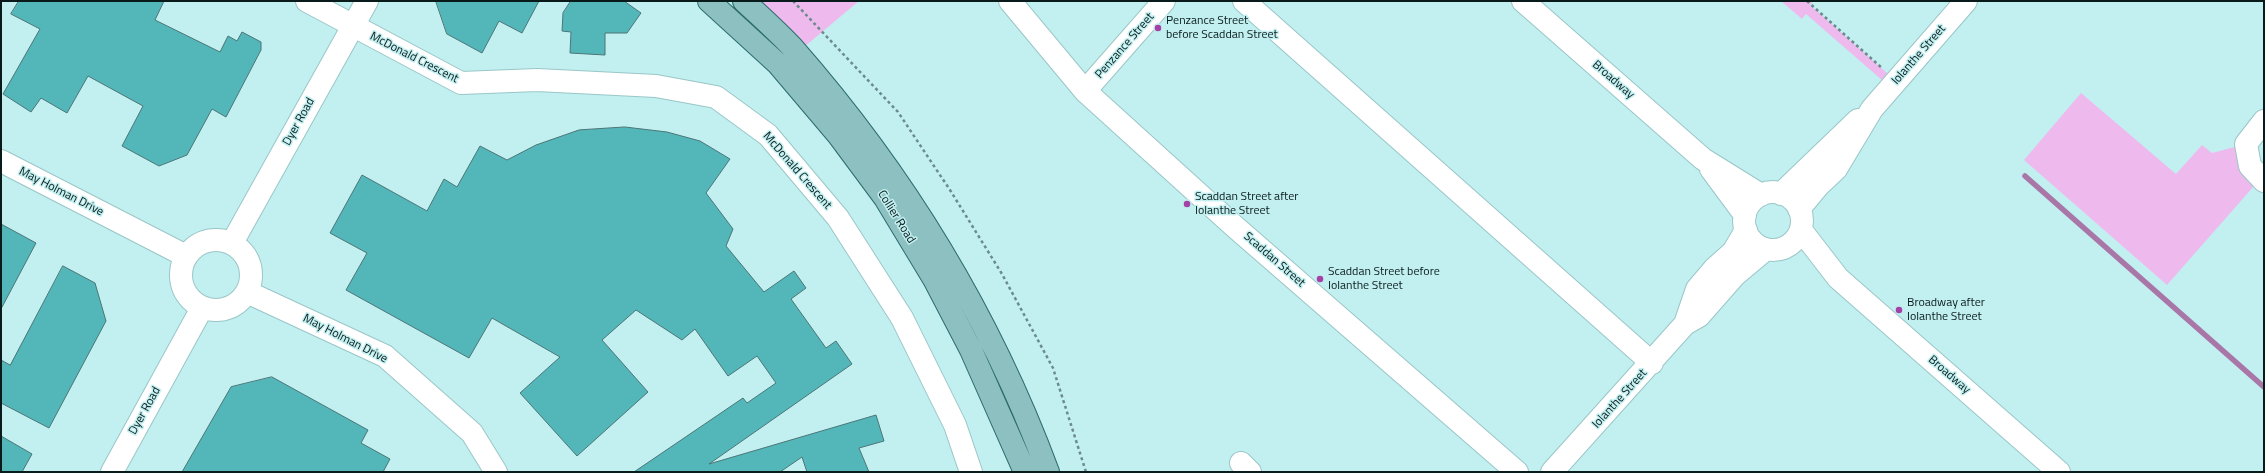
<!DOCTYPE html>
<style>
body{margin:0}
#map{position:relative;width:2265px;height:473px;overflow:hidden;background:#c2eff0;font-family:"Titillium Web",sans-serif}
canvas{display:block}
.frame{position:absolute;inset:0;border:2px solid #091a1b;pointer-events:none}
</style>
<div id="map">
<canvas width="2265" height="473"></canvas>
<div class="frame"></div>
</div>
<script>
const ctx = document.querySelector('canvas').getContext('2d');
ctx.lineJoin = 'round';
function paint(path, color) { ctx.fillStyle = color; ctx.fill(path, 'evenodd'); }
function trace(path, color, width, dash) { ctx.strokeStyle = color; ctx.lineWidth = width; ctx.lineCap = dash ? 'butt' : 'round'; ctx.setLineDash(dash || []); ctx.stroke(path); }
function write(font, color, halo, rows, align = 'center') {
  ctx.font = font + ' "Titillium Web",sans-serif'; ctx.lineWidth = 3; ctx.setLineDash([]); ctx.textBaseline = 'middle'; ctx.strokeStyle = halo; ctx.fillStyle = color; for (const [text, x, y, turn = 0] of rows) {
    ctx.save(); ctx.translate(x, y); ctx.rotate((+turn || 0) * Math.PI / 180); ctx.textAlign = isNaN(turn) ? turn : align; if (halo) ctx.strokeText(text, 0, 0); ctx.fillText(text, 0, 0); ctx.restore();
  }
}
const green = new Path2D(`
 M744,1h115l-62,52z
 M1781,1h32l-3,4 86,76 -6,6 -84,-73 -4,5z
 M2081,93l95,81 26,-29 10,8 34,-9 15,34 -94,107 -143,-125z`);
const stream = new Path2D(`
 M2025,176l239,211`);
const building = new Path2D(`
 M19,1h145l-9,19 65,32 8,-16 9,5 5,-9 19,10v8l-35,67 -14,-8 -25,46 -28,11 -37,-20 21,-40 -55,-30 -21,37 -26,-15 -10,14 -28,-18 37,-65 -29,-15z
 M436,1h103l-17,32 -23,-12 -17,32 -35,-19z
 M571,1h53l17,12 -14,20h-22v22l-35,-2 1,-21 -9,-1 1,-18z
 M625,127l42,5 33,9 30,18 -24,34 27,36 -7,17 38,46 30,-21 12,17 -15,11 35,49 10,-7 16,23 -143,100 167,-49 8,26 -25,7 10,24h-62l-5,-15 -22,15h-146l109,-74 4,5 29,-20 -19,-27 -29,20 -33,-47 -13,11 -46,-30 -34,30 46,52 -71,64 -57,-63 40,-36 -68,-39 -23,40 -123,-68 21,-37 -37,-20 32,-58 65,36 17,-32 13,8 23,-41 27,14 29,-15 43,-15z
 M1,224l35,19 -35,66z
 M63,266l32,17 11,38 -57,107 -48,-25v-43l9,5z
 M272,377l96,53 -7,13 29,16 -7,13h-201l49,-85z
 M1,436l31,18 -10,18h-21z`);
const path = new Path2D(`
 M793,1l105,111 52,78 52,84 51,94 33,104
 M1807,1l75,67`);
const minor = new Path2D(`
 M307,1l154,82 76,-3 119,6 60,11 52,38 70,83 64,100 53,107 16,47
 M1010,1l75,90 149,135 283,246
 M1244,1l408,362
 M1523,1l180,158 58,36
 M1085,91l79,-90
 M2264,121l-18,23 4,22 14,15
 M1,161l185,95
 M1711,169l34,46
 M1744 221a29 29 0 1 1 58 0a29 29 0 1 1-58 0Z
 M1781,194l77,-74
 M1799,209l19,-23 18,-17 36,-60 94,-108
 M1801,230l37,48 221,194
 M181 275a35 35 0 1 1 70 0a35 35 0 1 1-70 0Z
 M232,243l135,-242
 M247,292l138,64 87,77 24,39
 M1685,324l12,-35 17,-20 19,-17 13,-22
 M1241,463l9,9
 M112,472l90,-164
 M1552,472l133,-148 14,-8 36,-41 31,-26`);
const major = new Path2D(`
 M709,1l69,63 61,72 46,62 49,81 37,71 54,122
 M744,1c16,15 33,30 48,46 110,125 198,269 256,425`);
const markers = [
 [1158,28,4,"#a540a6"],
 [1187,204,4,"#a540a6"],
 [1320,279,4,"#a540a6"],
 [1899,310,4,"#a540a6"]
];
const poiNames = [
 ["Penzance Street",1166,21],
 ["before Scaddan Street",1166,35],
 ["Scaddan Street after",1195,197],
 ["Iolanthe Street",1195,211],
 ["Scaddan Street before",1328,272],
 ["Iolanthe Street",1328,286],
 ["Broadway after",1907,303],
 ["Iolanthe Street",1907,317]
];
const streetNames = [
 ["Penzance Street",1125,46,-49],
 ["Iolanthe Street",1919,55,-49],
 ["McDonald Crescent",414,58,27],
 ["Broadway",1613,80,41],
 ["Dyer Road",299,122,-61],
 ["McDonald Crescent",797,171,49],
 ["May Holman Drive",61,192,27],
 ["Collier Road",896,217,58],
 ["Scaddan Street",1274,260,41],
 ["May Holman Drive",345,339,27],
 ["Broadway",1949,375,41],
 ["Iolanthe Street",1620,399,-48],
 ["Dyer Road",145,411,-61]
];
paint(green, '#eebaed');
trace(stream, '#a976a8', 5.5);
paint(building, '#53b7ba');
trace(building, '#4b7576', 1);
trace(minor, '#9ac6c7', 24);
trace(major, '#2d6b6c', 24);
trace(path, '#6b8b8c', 2.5, [3, 3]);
trace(minor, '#fff', 22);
trace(major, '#8cc0c1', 22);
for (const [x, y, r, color] of markers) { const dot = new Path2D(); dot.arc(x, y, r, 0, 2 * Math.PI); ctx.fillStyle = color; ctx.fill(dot); trace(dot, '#c2eff0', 1.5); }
write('12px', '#091a1b', '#c2eff0', poiNames, 'left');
write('12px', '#091a1b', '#c2eff0', streetNames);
</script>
